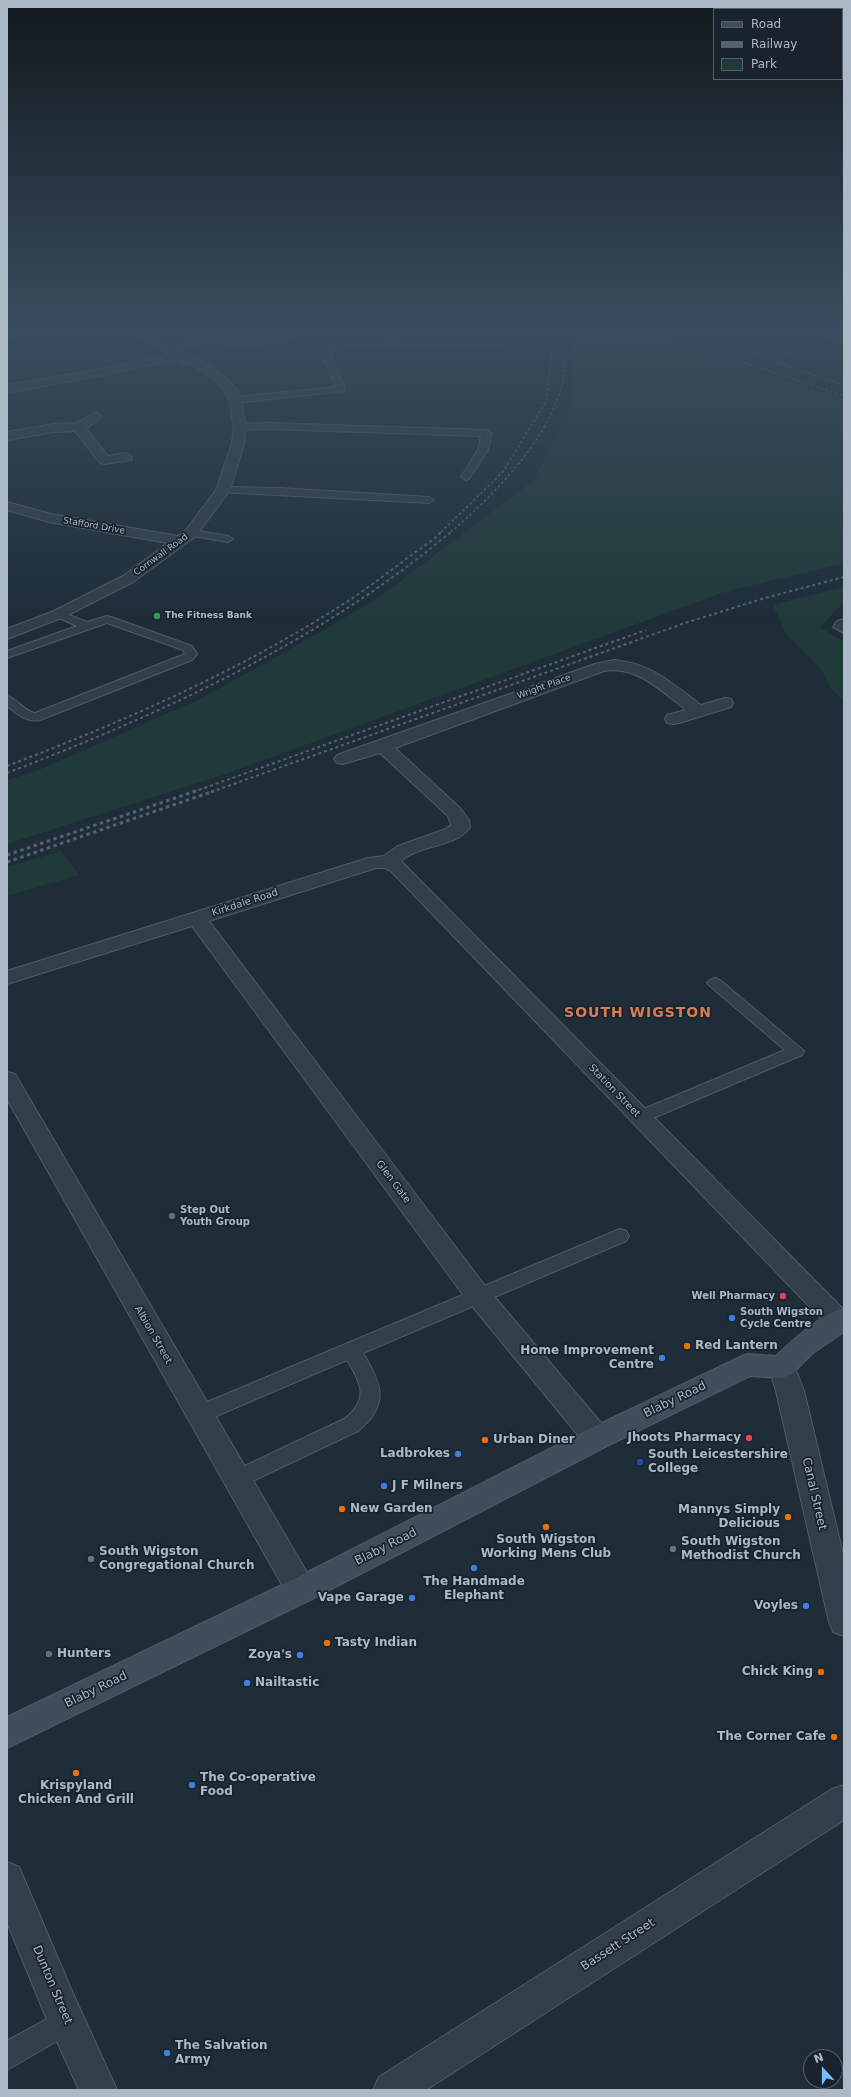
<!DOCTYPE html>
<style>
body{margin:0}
#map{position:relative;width:851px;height:2097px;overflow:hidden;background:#1e2d38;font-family:"DejaVu Sans",sans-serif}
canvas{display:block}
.frame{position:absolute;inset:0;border:8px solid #acb9c6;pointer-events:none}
.legend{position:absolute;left:713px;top:8px;width:130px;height:72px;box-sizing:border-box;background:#18232d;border:1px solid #535f6a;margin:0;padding:5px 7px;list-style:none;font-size:12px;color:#acb9c6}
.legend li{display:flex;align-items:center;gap:8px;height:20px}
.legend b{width:20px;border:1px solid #535f6a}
.north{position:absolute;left:803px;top:2049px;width:40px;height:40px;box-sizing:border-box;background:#18232d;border:1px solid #535f6a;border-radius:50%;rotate:339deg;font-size:11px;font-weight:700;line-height:16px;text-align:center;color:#acb9c6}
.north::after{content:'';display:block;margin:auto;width:14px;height:18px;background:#78bdff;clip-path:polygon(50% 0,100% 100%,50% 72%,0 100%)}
</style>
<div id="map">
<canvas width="851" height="2097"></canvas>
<div class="frame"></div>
<ul class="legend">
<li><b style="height:5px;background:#404e5c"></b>Road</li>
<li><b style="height:5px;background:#536370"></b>Railway</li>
<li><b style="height:11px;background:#203939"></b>Park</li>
</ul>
<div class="north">N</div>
</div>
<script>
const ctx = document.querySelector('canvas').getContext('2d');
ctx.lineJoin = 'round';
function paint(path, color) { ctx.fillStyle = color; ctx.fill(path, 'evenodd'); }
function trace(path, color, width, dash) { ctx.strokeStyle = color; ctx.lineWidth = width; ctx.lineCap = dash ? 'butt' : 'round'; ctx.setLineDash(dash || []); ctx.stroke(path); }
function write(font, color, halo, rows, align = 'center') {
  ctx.font = font + ' "DejaVu Sans",sans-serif'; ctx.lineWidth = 3.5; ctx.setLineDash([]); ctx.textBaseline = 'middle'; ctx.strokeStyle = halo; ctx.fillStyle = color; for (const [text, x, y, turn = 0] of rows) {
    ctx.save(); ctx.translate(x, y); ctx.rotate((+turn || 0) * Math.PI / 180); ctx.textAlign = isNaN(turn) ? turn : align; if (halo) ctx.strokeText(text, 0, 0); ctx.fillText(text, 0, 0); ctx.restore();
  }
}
const green = new Path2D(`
 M571,329h80l95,39 98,31v164l-120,29 -495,181 -222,71v-64l27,-8 164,-72 110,-61 73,-43 153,-116 39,-77z
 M844,587v15l-24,25 24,15v59l-13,-12 -10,-20 -35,-35 -13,-29z
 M61,851l18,24 -72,21v-29z`);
const path = new Path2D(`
 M730,329l26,8 4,4 -1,3 85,30`);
const lane = new Path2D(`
 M302,329h13l-2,2 40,-2 -4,2 -52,5 -22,7 -31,3 -33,-4 -9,1 -29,10 -4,-2 1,-2 26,-9 -32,-6 -4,-2 4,-2c36,6 73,15 109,9 10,-2 20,-7 29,-10z
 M804,329h12l28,11v5z
 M393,341l102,2 4,2 -4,2c-55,1 -111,-6 -165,4l15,38 -1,2 -109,12 -4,-3 4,-3 101,-10 -15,-34 2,-6 36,-5z
 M268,423l218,7 5,3 -3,17 -19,29 -3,1 -5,-3 17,-27 3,-14 -213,-7 -28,1 -5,-3 5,-3z
 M223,487l56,1 150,9 5,3 -5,3 -209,-11v-4z
 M191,530l37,6 5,3 -5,3 -41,-7 -1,-2z
 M59,611l28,11 20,-6 4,1 81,29 5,8 -5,6 -152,60c-13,3 -23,-6 -33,-14v-10c11,3 17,15 28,17l150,-59 -2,-4 -76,-27 -100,35v-7l70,-25 -22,-10 -2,-2 2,-2z
 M844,619v14l-11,-6 4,-6z
 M715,978l5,2 84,71 -2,4 -156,66 -6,2 -6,-2 -2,-4 2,-4 151,-63 -75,-64 -3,-3 3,-3z
 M620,1229l6,2 3,5 -3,5 -263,112c19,31 27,52 -5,78l-114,54 -7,3 -7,-3 -3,-6 3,-6 114,-54c25,-19 18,-35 3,-59l-140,60 -7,2 -7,-2 -3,-6 3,-6z
 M67,2008l9,4 4,9 -4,9 -69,40v-29z`);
const street = new Path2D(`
 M120,329h14l78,38 14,11 11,12 4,10 5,27 -2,16 -14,47 -34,46 -63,46 -69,35 -57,22v-10l47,-18 69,-35 45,-33 -119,-21 -42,-12v-8l44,12 127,22 8,-6 30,-40 16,-47 2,-16 -5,-27 -4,-9 -7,-9 -14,-11 -26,-12 -65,14 -106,20v-8l106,-18 56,-13z
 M96,412l6,4 -15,12 1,3 20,25 18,-3 6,4 -1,3 -26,4 -5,-1 -25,-32 -21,1 -47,8v-8l47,-8 23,-1z
 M614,660c37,3 59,24 87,45l24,-7 6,1 2,4 -2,4 -52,16 -6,1 -6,-1 -2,-4 2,-4 19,-5c-25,-19 -48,-44 -82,-39l-209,77 65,60 9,12 1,7c-14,21 -50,17 -69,34l443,449v19l-5,2 -9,-3 -439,-457 -6,-3h-9l-167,53 273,361 125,148 4,8 -4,8 -10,3 -10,-3 -123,-150 -272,-370 -185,58v-13l361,-113 16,-2 14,-10 48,-17 5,-4 -3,-9 -68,-63 -37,11 -6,-1 -3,-4 3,-4 258,-91z
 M7,1072l8,2 3,5 294,502 4,9 -4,9 -11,4 -11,-4 -283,-500z
 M782,1356l10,4 12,31 40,167v78l-11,-4 -4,-10 -53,-231 -7,-24 3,-7z
 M844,1785v35l-418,270h-53l6,-13 453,-288z
 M7,1862l12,5 52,122 46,101h-38l-34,-75 -38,-93z`);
const secondary = new Path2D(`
 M19,329h23l-1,2 -34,7v-6z
 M844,1308v24l-31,21 -21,21 -10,4 -32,-2 -143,70 -295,153 -305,149v-31l283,-136 297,-151 151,-72 9,-4 29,2c19,-18 43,-40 68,-48z`);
const railFar2 = new Path2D(`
 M656,329l95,36 93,31
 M692,329l92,36 60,20
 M441,532l62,-60 43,-71 9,-72
 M451,532c46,-40 111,-104 114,-169 1,-11 -2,-23 -3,-34`);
const railFar1 = new Path2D(`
 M7,766c118,-45 235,-96 341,-165 29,-19 57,-42 86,-62l8,-8
 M7,773c159,-61 314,-132 445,-242
 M193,792l453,-162
 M211,792l477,-170 77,-24 79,-21`);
const rail = new Path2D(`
 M7,855l189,-64
 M7,862l207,-71`);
const markers = [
 [157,616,4,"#2e9e5b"],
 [172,1216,4,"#5c6f8a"],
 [783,1296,4,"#e0444e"],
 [732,1318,4,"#3f7fe0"],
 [687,1346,4,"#e8710a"],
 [662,1358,4,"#3f7fe0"],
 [749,1438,4,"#e0444e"],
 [485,1440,4,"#e8710a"],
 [458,1454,4,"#3f7fe0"],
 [640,1462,4,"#1a4fb4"],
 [384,1486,4,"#3f7fe0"],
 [342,1509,4,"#e8710a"],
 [788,1517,4,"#e8710a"],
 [546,1527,4,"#e8710a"],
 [673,1549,4,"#6b7280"],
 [91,1559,4,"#6b7280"],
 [474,1568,4,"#3f7fe0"],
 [412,1598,4,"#3f7fe0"],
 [806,1606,4,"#3f7fe0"],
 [327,1643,4,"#e8710a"],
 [49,1654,4,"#5c6f8a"],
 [300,1655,4,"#3f7fe0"],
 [821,1672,4,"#e8710a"],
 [247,1683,4,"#3f7fe0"],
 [834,1737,4,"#e8710a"],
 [76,1773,4,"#e8710a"],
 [192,1785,4,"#3f7fe0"],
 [167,2053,4,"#3f7fe0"]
];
const farStreetnames = [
 ["Stafford Drive",94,526,10],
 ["Cornwall Road",161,555,-36],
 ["Wright Place",544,687,-20]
];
const farPoinames = [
 ["The Fitness Bank",165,616]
];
const streetNames = [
 ["Kirkdale Road",245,903,-18],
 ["Station Street",614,1091,46],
 ["Glen Gate",393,1182,53],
 ["Albion Street",153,1335,60]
];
const poiNames = [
 ["Step Out",180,1210],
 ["Youth Group",180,1222],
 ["Well Pharmacy",775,1296,"right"],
 ["South Wigston",740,1312],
 ["Cycle Centre",740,1324]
];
const nearPoinames = [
 ["Red Lantern",695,1346],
 ["Home Improvement",654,1351,"right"],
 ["Centre",654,1365,"right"],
 ["Jhoots Pharmacy",741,1438,"right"],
 ["Urban Diner",493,1440],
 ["Ladbrokes",450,1454,"right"],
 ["South Leicestershire",648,1455],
 ["College",648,1469],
 ["J F Milners",392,1486],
 ["New Garden",350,1509],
 ["Mannys Simply",780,1510,"right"],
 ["Delicious",780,1524,"right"],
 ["South Wigston",546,1540,"center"],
 ["Working Mens Club",546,1554,"center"],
 ["South Wigston",681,1542],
 ["Methodist Church",681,1556],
 ["South Wigston",99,1552],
 ["Congregational Church",99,1566],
 ["The Handmade",474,1582,"center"],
 ["Elephant",474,1596,"center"],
 ["Vape Garage",404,1598,"right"],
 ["Voyles",798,1606,"right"],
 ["Tasty Indian",335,1643],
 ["Hunters",57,1654],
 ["Zoya's",292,1655,"right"],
 ["Chick King",813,1672,"right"],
 ["Nailtastic",255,1683],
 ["The Corner Cafe",826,1737,"right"],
 ["The Co-operative",200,1778],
 ["Food",200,1792],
 ["Krispyland",76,1786,"center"],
 ["Chicken And Grill",76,1800,"center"],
 ["The Salvation",175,2046],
 ["Army",175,2060]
];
const nearStreetnames = [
 ["Blaby Road",675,1400,-26],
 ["Canal Street",814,1494,77],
 ["Blaby Road",386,1547,-27],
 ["Blaby Road",96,1690,-26],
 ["Bassett Street",618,1945,-33],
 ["Dunton Street",52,1985,67]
];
const districtNames = [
 ["SOUTH WIGSTON",638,1013]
];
paint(green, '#203939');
trace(lane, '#505c67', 2);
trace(street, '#505c67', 2);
trace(secondary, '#505c67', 2);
trace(path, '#3e5655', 1.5, [1.5, 1.5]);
paint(lane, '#323e49');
paint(street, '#323e49');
paint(secondary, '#404e5c');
trace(railFar2, '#536370', 1.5, [2.5, 2.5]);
trace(railFar1, '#536370', 2, [3, 3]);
trace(rail, '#536370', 3, [3.5, 3.5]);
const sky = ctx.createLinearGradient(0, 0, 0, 623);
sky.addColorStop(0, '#10191f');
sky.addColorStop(0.53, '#3b4c5e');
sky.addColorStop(1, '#3b4c5e00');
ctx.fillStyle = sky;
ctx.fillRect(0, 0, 851, 623);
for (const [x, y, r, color] of markers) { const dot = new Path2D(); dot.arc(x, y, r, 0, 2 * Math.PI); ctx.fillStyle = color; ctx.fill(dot); trace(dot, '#18232d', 1.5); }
write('9px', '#acb9c6', '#18232d', farStreetnames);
write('bold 9px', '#acb9c6', '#18232d', farPoinames, 'left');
write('10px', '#acb9c6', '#18232d', streetNames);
write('bold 10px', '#acb9c6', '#18232d', poiNames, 'left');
write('bold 12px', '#acb9c6', '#18232d', nearPoinames, 'left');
write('12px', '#acb9c6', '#18232d', nearStreetnames);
ctx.letterSpacing = '1px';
write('bold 14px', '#da7c53', '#18232d', districtNames);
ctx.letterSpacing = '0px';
</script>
